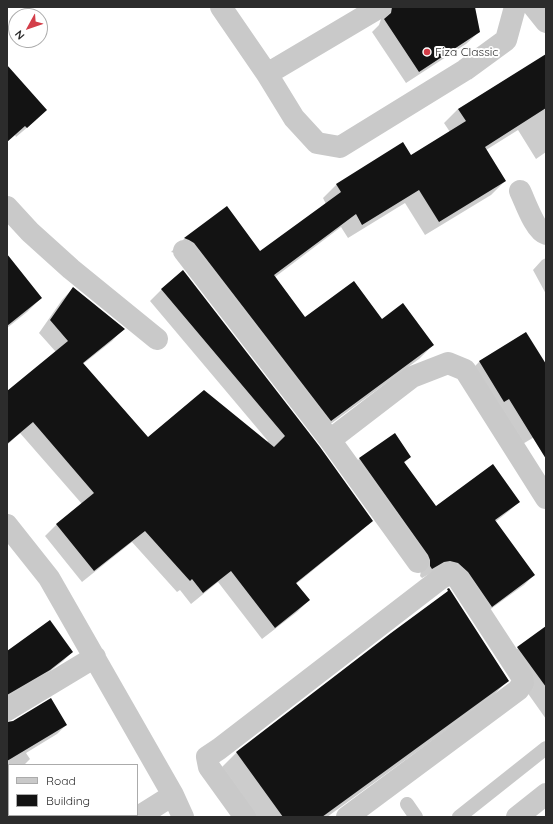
<!DOCTYPE html>
<style>
body{margin:0}
#map{position:relative;width:553px;height:824px;overflow:hidden;background:#fff;font-family:Quicksand,sans-serif}
canvas{display:block}
.frame{position:absolute;inset:0;border:8px solid #2c2c2c;pointer-events:none}
.legend{position:absolute;left:8px;top:764px;width:130px;height:52px;box-sizing:border-box;background:#fff;border:1px solid #ababab;margin:0;padding:5px 7px;list-style:none;font-size:12px;color:#2c2c2c}
.legend li{display:flex;align-items:center;gap:8px;height:20px}
.legend b{width:20px;border:1px solid #ababab}
.north{position:absolute;left:8px;top:8px;width:40px;height:40px;box-sizing:border-box;background:#fff;border:1px solid #ababab;border-radius:50%;rotate:230deg;font-size:11px;font-weight:700;line-height:16px;text-align:center;color:#2c2c2c}
.north::after{content:'';display:block;margin:auto;width:14px;height:18px;background:#d33e49;clip-path:polygon(50% 0,100% 100%,50% 72%,0 100%)}
</style>
<div id="map">
<canvas width="553" height="824"></canvas>
<div class="frame"></div>
<ul class="legend">
<li><b style="height:5px;background:#c9c9c9"></b>Road</li>
<li><b style="height:11px;background:#131313"></b>Building</li>
</ul>
<div class="north">N</div>
</div>
<script>
const ctx = document.querySelector('canvas').getContext('2d');
ctx.lineJoin = 'round';
function paint(path, color) { ctx.fillStyle = color; ctx.fill(path, 'evenodd'); }
function trace(path, color, width, dash) { ctx.strokeStyle = color; ctx.lineWidth = width; ctx.lineCap = dash ? 'butt' : 'round'; ctx.setLineDash(dash || []); ctx.stroke(path); }
function write(font, color, halo, rows, align = 'center') {
  ctx.font = font + ' Quicksand,sans-serif'; ctx.lineWidth = 4; ctx.setLineDash([]); ctx.textBaseline = 'middle'; ctx.strokeStyle = halo; ctx.fillStyle = color; for (const [text, x, y, turn = 0] of rows) {
    ctx.save(); ctx.translate(x, y); ctx.rotate((+turn || 0) * Math.PI / 180); ctx.textAlign = isNaN(turn) ? turn : align; if (halo) ctx.strokeText(text, 0, 0); ctx.fillText(text, 0, 0); ctx.restore();
  }
}
const shadow = new Path2D(`
 M369,7h105l5,25 -13,12 -60,39 -34,-51 7,-7 2,-6z
 M546,55v97l-10,7 -18,-29 -32,20 19,31 -14,14 -66,40 -20,-32 -57,35 -7,-11 -66,50 30,41 76,2 52,25 -14,14 -102,75 -142,-181 -4,-1 13,-13 43,-31 33,44 66,-48 -3,-6 14,-14 73,-28 40,-24 -6,-9 14,-14z
 M7,66l29,54 -20,17 -1,-2 -8,7z
 M546,258v36l-13,-24 9,-10z
 M7,269l34,29 -14,14 -20,16z
 M73,288l50,41 -11,12 -29,23 65,75 119,3 1,-1 -118,-140 12,-12 209,231 -11,12 -64,52 13,16 -12,12 -35,27 -44,-57 -27,22 -11,-14 -3,2 -45,-50 -50,40 -37,-46 12,-12 25,-20 -62,-71 -13,12v-52l49,-41 -17,-19 23,-33z
 M479,362l67,4v64l-25,15 -51,-74z
 M394,435l16,22 -6,6 32,44 83,-5 -10,9 -14,11 39,53 -10,10 -43,31 -22,-34 -26,-10 -11,6 -2,-2 1,-5 -71,-102 9,-10z
 M449,590l59,90 -16,17 -165,120h-72l-35,-48 16,-16 155,-119 47,-34z
 M546,628v91l-41,-58 13,-13z
 M7,652h65l-9,9 -23,18 -33,19z
 M7,723l59,2 -9,9 -31,19 4,6 -6,6h-15v11l-2,1z`);
const building = new Path2D(`
 M392,7h83l5,25 -61,40 -35,-53 7,-6z
 M546,54v54l-61,39 21,34 -67,41 -20,-32 -57,35 -6,-11 -82,61 31,42 49,-36 28,38 21,-16 31,42 -103,76 -137,-178 -5,-3 -5,-2 43,-32 33,45 81,-59 -5,-8 67,-42 8,13 55,-34 -8,-12z
 M7,65l40,45 -20,18 -2,-2 -18,16z
 M7,254l35,44 -35,28z
 M183,270l137,177 53,74 -77,62 14,17 -35,28 -44,-57 -28,22 -11,-14 -2,2 -45,-50 -51,40 -38,-47 38,-31 -61,-71 -26,22v-53l61,-50 -18,-21 23,-33 52,42 -42,34 65,74 56,-47 70,57 11,-11 -124,-147z
 M526,332l20,32v95l-37,-60 -5,3 -25,-41z
 M395,433l16,24 -7,5 32,44 57,-42 27,38 -25,18 40,55 -43,32 -24,-35 -10,-9 -8,-2 -6,1 -12,7 -2,-3v-6l-2,-5 -69,-97z
 M449,588l60,93 -187,136h-39l-47,-65 155,-119 57,-42 -1,-2z
 M50,620l23,32 -23,18 -43,25v-44z
 M546,626v61l-29,-40z
 M51,698l16,27 -60,36v-39l6,-1z`);
const lane = new Path2D(`
 M407,804l9,13
 M459,817l87,-69`);
const street = new Path2D(`
 M221,7l46,67 27,44 23,25 23,4 125,-77 41,-30 9,-33
 M534,7l12,15
 M267,74l113,-67
 M520,191c5,10 15,40 26,43
 M7,207l23,25 41,37 86,70
 M184,251l146,189 88,122
 M330,440l82,-63 36,-14 17,7 81,128
 M7,525l42,53 124,217
 M7,710l88,-53
 M138,817l35,-22 10,22
 M245,817l-36,-50 -2,-10 12,-8 221,-170 10,-6 8,6 64,98 1,6 -5,7 -171,127
 M517,817l29,-23`);
const markers = [
 [427,52,4,"#d33e49"]
];
const poiNames = [
 ["Fiza Classic",435,52]
];
paint(shadow, '#0003');
paint(building, '#131313');
trace(lane, '#c9c9c9', 14);
trace(street, '#c9c9c9', 22);
for (const [x, y, r, color] of markers) { const dot = new Path2D(); dot.arc(x, y, r, 0, 2 * Math.PI); ctx.fillStyle = color; ctx.fill(dot); trace(dot, '#fff', 1.5); }
write('12px', '#2c2c2c', '#fff', poiNames, 'left');
</script>
